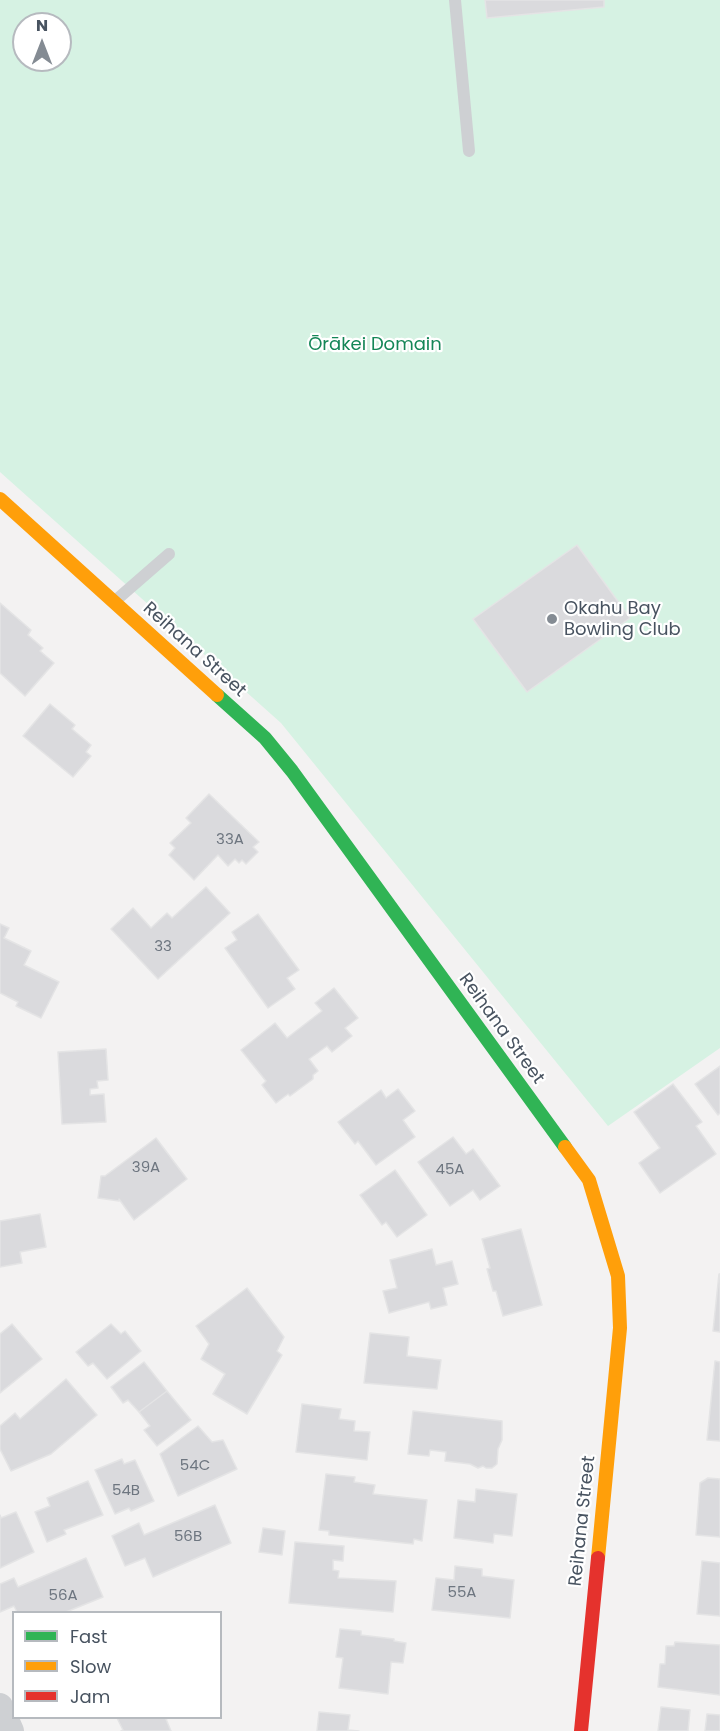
<!DOCTYPE html>
<meta charset="utf-8">
<style>
body{margin:0}
#map{position:relative;width:720px;height:1731px;overflow:hidden;background:#f3f2f2;font-family:Poppins,sans-serif}
canvas{display:block}
.legend{position:absolute;left:12px;top:1611px;width:210px;height:108px;box-sizing:border-box;background:#fff;border:2px solid #b6babf;margin:0;padding:8px 10px;list-style:none;font-size:18px;color:#485360}
.legend li{display:flex;align-items:center;gap:12px;height:30px}
.legend b{width:30px;border:2px solid #b6babf}
.north{position:absolute;left:12px;top:12px;width:60px;height:60px;box-sizing:border-box;background:#fff;border:2px solid #b6babf;border-radius:50%;rotate:0deg;font-size:16px;font-weight:700;line-height:24px;text-align:center;color:#485360}
.north::after{content:'';display:block;margin:auto;width:21px;height:27px;background:#848b93;clip-path:polygon(50% 0,100% 100%,50% 72%,0 100%)}
</style>
<div id="map">
<canvas width="720" height="1731"></canvas>
<ul class="legend">
<li><b style="height:8px;background:#30b455"></b>Fast</li>
<li><b style="height:8px;background:#ff9f0a"></b>Slow</li>
<li><b style="height:8px;background:#e5322d"></b>Jam</li>
</ul>
<div class="north">N</div>
</div>
<script>
const ctx = document.querySelector('canvas').getContext('2d');
ctx.lineJoin = 'round';
function paint(path, color) { ctx.fillStyle = color; ctx.fill(path, 'evenodd'); }
function trace(path, color, width, dash) { ctx.strokeStyle = color; ctx.lineWidth = width; ctx.lineCap = dash ? 'butt' : 'round'; ctx.setLineDash(dash || []); ctx.stroke(path); }
function write(font, color, halo, rows, align = 'center') {
  ctx.font = font + ' Poppins,sans-serif'; ctx.lineWidth = 4.5; ctx.setLineDash([]); ctx.textBaseline = 'middle'; ctx.strokeStyle = halo; ctx.fillStyle = color; for (const [text, x, y, turn = 0] of rows) {
    ctx.save(); ctx.translate(x, y); ctx.rotate((+turn || 0) * Math.PI / 180); ctx.textAlign = isNaN(turn) ? turn : align; if (halo) ctx.strokeText(text, 0, 0); ctx.fillText(text, 0, 0); ctx.restore();
  }
}
const green = new Path2D(`
 M0,0h720v1048l-112,78 -327,-403 -281,-251zM24,24h36v36h-36z`);
const building = new Path2D(`
 M485,0h119v7l-117,11z
 M577,545l53,73 -103,74 -54,-73z
 M0,603l31,27 -3,5 15,13 -3,3 14,12 -29,33 -25,-23z
 M50,704l25,21 -3,4 19,16 -5,7 5,4 -18,21 -50,-41z
 M209,794l50,48 -6,5 5,5 -12,12 -4,-4 -3,3 -4,-4 -7,7 -10,-11 -24,25 -25,-25 6,-7 -5,-5 21,-20 -5,-5z
 M206,887l24,26 -72,66 -47,-50 22,-21 18,20 16,-15 5,5z
 M258,914l41,56 -12,8 8,11 -27,19 -43,-60 12,-8 -5,-8z
 M0,924l9,4 -5,10 27,13 -7,14 35,17 -18,36 -25,-12 2,-4 -18,-9z
 M334,988l24,30 -13,10 7,8 -20,16 -5,-6 -18,13 9,12 -5,4v4l-23,17 -2,-2 -12,9 -14,-18 4,-4 -25,-31 34,-27 12,15 35,-27 -7,-8z
 M106,1049l2,31 -11,1 1,7 -8,1v6l14,-1 2,28 -44,2 -4,-72z
 M720,1066v47l-2,2 -23,-31z
 M673,1084l29,38 -6,4 20,28 -56,39 -21,-30 21,-15 -26,-36z
 M398,1089l17,22 -12,9 12,17 -39,28 -18,-24 -3,3 -17,-22 43,-32 5,8z
 M453,1137l13,17 7,-5 27,37 -20,14 -7,-10 -23,16 -32,-44z
 M156,1138l31,41 -53,41 -15,-21v2l-21,-3 3,-22h4z
 M395,1170l32,45 -30,22 -11,-15 -4,3 -22,-30z
 M40,1214l6,33 -26,5 2,11 -22,4v-46z
 M521,1229l21,76 -39,11 -7,-25h-3l-6,-22 3,-1 -8,-29z
 M432,1249l4,16 16,-4 6,23 -15,4 4,17 -16,4 -2,-7 -40,11 -6,-22 14,-3 -7,-28z
 M719,1274h1v58l-7,-1z
 M247,1288l37,49 -7,14 5,4 -35,59 -34,-20 12,-20 -24,-15 8,-15 -13,-18z
 M12,1324l30,35 -42,34v-59z
 M111,1324l10,10 4,-3 16,20 -34,28 -14,-16 -5,3 -12,-14z
 M370,1333l39,4 -2,19 34,4 -4,29 -73,-6z
 M715,1361l5,1v79l-13,-1z
 M144,1362l23,29 -28,21 -11,-12 -5,3 -12,-16z
 M66,1379l31,36 -46,39 -40,17 -11,-22v-23l15,-13 5,6z
 M167,1391l24,29 -34,26 -13,-16 6,-4 -11,-14z
 M302,1404l39,5 -2,10 16,2 -1,10 16,1 -3,28 -71,-8z
 M413,1411l89,10v19l-4,9 -1,15 -5,4h-6l-3,-2 -5,2 -8,-4 -25,-3 1,-9 -16,-2 -1,6 -21,-2z
 M198,1426l14,16 11,-2 14,29 -59,27 -18,-42z
 M122,1459l2,5 11,-4 19,41 -23,10 -2,-3 -14,6 -20,-44z
 M326,1474l29,3 -1,5 21,3 -2,9 54,6 -5,41 -8,-2 -1,5 -84,-9v-4l-10,-1z
 M708,1478l12,1v58l-24,-2 4,-52z
 M88,1481l15,34 -39,15 2,4 -19,8 -12,-30 15,-6 -3,-8z
 M476,1489l41,5 -5,42 -18,-2 -1,9 -39,-5 4,-38 17,2z
 M215,1505l16,38 -78,34 -8,-19 -20,8 -13,-30 27,-13 5,12z
 M16,1512l18,40 -34,16v-53l1,3z
 M263,1528l22,3 -3,24 -23,-3z
 M295,1542l49,4 -1,15 -10,-1v10l6,1 -1,7 58,3 -3,31 -104,-9z
 M86,1558l17,39 -37,15h-49l-3,-6 -14,6v-28l14,-6 4,9z
 M702,1561l18,2v53l-23,-2z
 M455,1566l27,3v7l32,4 -4,38 -78,-8 4,-32 18,2z
 M340,1629l21,2v4l33,4v2l12,2 -3,20 -12,-1 -3,32 -49,-6 4,-30 -7,-1z
 M675,1642l45,3v50l-62,-8 2,-23h5l1,-18h8z
 M661,1707l29,3 -2,21h-30z
 M319,1712l31,3 -2,15 11,1h-42z
 M707,1714l13,1v16h-15z
 M117,1718h52l-3,1 5,12h-50l2,-1z`);
const lane = new Path2D(`
 M455,0l14,151
 M115,601l54,-47`);
const street = new Path2D(`
 M0,1706l11,25`);
const fast = new Path2D(`
 M217,695l48,43 27,33 273,376`);
const slow = new Path2D(`
 M0,499l217,196
 M565,1147l24,33 29,96 2,52 -22,230`);
const jam = new Path2D(`
 M581,1731l17,-173`);
const markers = [
 [552,619,6,"#848b93"]
];
const numberNames = [
 ["33A",230,840],
 ["33",163,947],
 ["39A",146,1168],
 ["45A",450,1170],
 ["54C",195,1466],
 ["54B",126,1491],
 ["56B",188,1537],
 ["55A",462,1593],
 ["56A",63,1596]
];
const parkNames = [
 ["Ōrākei Domain",375,345]
];
const poiNames = [
 ["Okahu Bay",564,609],
 ["Bowling Club",564,630]
];
const streetNames = [
 ["Reihana Street",194,650,42],
 ["Reihana Street",501,1029,54],
 ["Reihana Street",583,1521,-84]
];
paint(green, '#d6f2e3');
paint(building, '#dadadd');
trace(building, '#e4e4e5', 1.5);
trace(lane, '#ced0d3', 12);
trace(street, '#ced0d3', 26);
trace(fast, '#30b455', 14);
trace(slow, '#ff9f0a', 14);
trace(jam, '#e5322d', 14);
for (const [x, y, r, color] of markers) { const dot = new Path2D(); dot.arc(x, y, r, 0, 2 * Math.PI); ctx.fillStyle = color; ctx.fill(dot); trace(dot, '#fff', 2); }
write('15px', '#6e7680', null, numberNames);
write('18px', '#148657', '#fff', parkNames);
write('18px', '#485360', '#fff', poiNames, 'left');
write('18px', '#485360', '#fff', streetNames);
</script>
